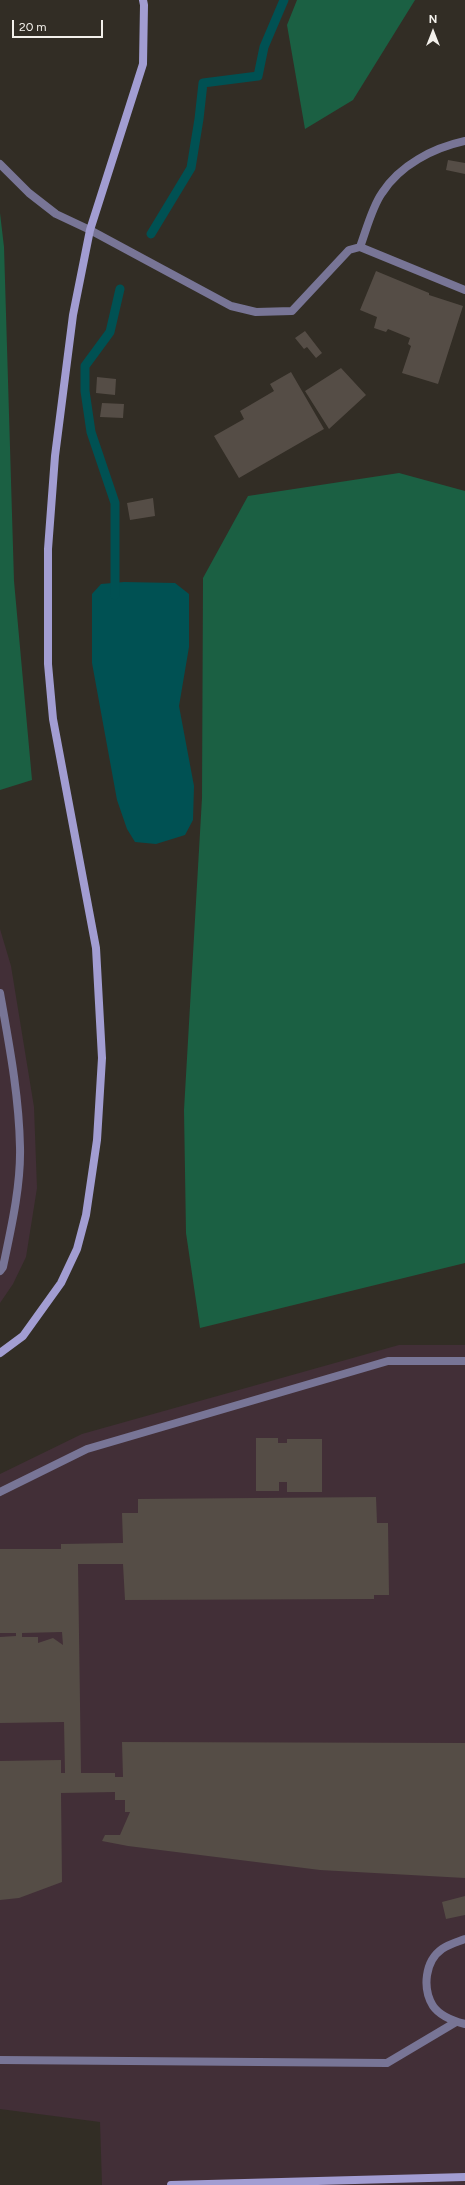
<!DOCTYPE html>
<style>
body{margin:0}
#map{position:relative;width:465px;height:2185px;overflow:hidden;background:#322d25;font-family:Figtree,sans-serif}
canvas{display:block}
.north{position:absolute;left:413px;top:12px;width:40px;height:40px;-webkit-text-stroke:3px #322d25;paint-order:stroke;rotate:0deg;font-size:11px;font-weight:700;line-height:16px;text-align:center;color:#f3f0eb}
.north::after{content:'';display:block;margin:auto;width:14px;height:18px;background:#f3f0eb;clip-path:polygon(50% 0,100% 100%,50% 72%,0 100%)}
.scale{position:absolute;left:12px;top:20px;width:91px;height:18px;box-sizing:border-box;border:2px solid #f3f0eb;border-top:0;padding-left:5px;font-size:12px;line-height:14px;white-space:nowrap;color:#f3f0eb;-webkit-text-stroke:3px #322d25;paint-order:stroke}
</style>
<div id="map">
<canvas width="465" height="2185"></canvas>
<div class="north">N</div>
<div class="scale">20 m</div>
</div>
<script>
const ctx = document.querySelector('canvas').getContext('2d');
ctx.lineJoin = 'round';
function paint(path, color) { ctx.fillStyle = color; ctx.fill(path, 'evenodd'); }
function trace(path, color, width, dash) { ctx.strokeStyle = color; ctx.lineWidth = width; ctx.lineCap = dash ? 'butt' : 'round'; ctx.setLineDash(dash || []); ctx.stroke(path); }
const industrial = new Path2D(`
 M0,929l11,37 23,141 3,81 -11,69 -13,27 -13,19z
 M399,1345h66v840h-363l-2,-63 -100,-13v-635l82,-40z`);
const green = new Path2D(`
 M297,0h118l-62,100 -48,29 -18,-104z
 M0,213l4,34 10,334 18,199 -32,10z
 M399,473l66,18v772l-265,65 -14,-95 -2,-123 18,-312 1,-220 45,-82z`);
const water = new Path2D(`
 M124,582l51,1 14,11v53l-10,59 15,80 -1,34 -8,15 -29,9 -21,-2 -8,-13 -10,-29 -25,-137v-69l9,-10z`);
const stream = new Path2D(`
 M151,234l40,-66 8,-49 4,-36 55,-7 6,-29 20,-47
 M115,595v-92l-24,-71 -6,-41v-25l25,-34 10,-43`);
const building = new Path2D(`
 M448,160l17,3v11l-19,-4z
 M376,271l53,22v2l34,11 -25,78 -36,-11 9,-27 -3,-2 2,-6 -22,-9 -2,3 -12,-4 3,-11 -17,-7z
 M305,331l17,22 -6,5 -9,-11 -3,2 -9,-11z
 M341,368l25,27 -37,34 -24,-38z
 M291,372l33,57 -85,49 -25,-42 30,-17 -4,-8 34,-20 -4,-7z
 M97,377l19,2 -1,16 -19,-2z
 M102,403l22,1 -1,14 -23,-1z
 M153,498l2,18 -25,4 -3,-17z
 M256,1438h22v5h9v-4h35v53h-35v-10h-8v9h-23z
 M376,1497l1,26h11l1,72h-15v4l-249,1 -2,-36h-45l3,209h34v4h8l-1,-35 343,1v135l-145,-8 -192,-24 -26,-5 3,-6h15l10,-23h-5v-12h-10v-8l-54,1 1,89 -43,16 -19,2v-139l61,-1v13h4l-1,-51 -64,1v-86l16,-1v-3h-16v-84h61v-5l62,-1 -1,-30h16v-14zM62,1632l1,13 -10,-7 -15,5v-6h-16v-4z
 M465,1896v19l-19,4 -4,-17z`);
const lane = new Path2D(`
 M0,993c9,51 19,102 20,154 1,39 -9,82 -17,120l-3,4
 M0,1492l87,-43 301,-88h77
 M465,1939c-8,3 -16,5 -23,10 -17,12 -20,39 -9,57 7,10 20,15 32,18
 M0,2060l387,3 69,-41`);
const street = new Path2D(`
 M0,164l29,29 27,21 34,16 141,76 25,6 36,-1 57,-61 11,-3 105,43
 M360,247c6,-16 12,-40 22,-54 18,-28 51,-45 83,-52`);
const secondary = new Path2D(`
 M0,1353l23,-17 38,-53 16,-34 9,-34 11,-75 5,-82 -6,-110 -43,-229 -5,-55v-115l7,-93 18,-141 17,-85 53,-166 1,-59 -1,-5
 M171,2185l294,-8`);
paint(industrial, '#422f37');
paint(green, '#1b6043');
paint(water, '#005153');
trace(stream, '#005153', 9);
paint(building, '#554d46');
trace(lane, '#787596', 8);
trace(street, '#787596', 8);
trace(secondary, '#a29dd2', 8);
</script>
